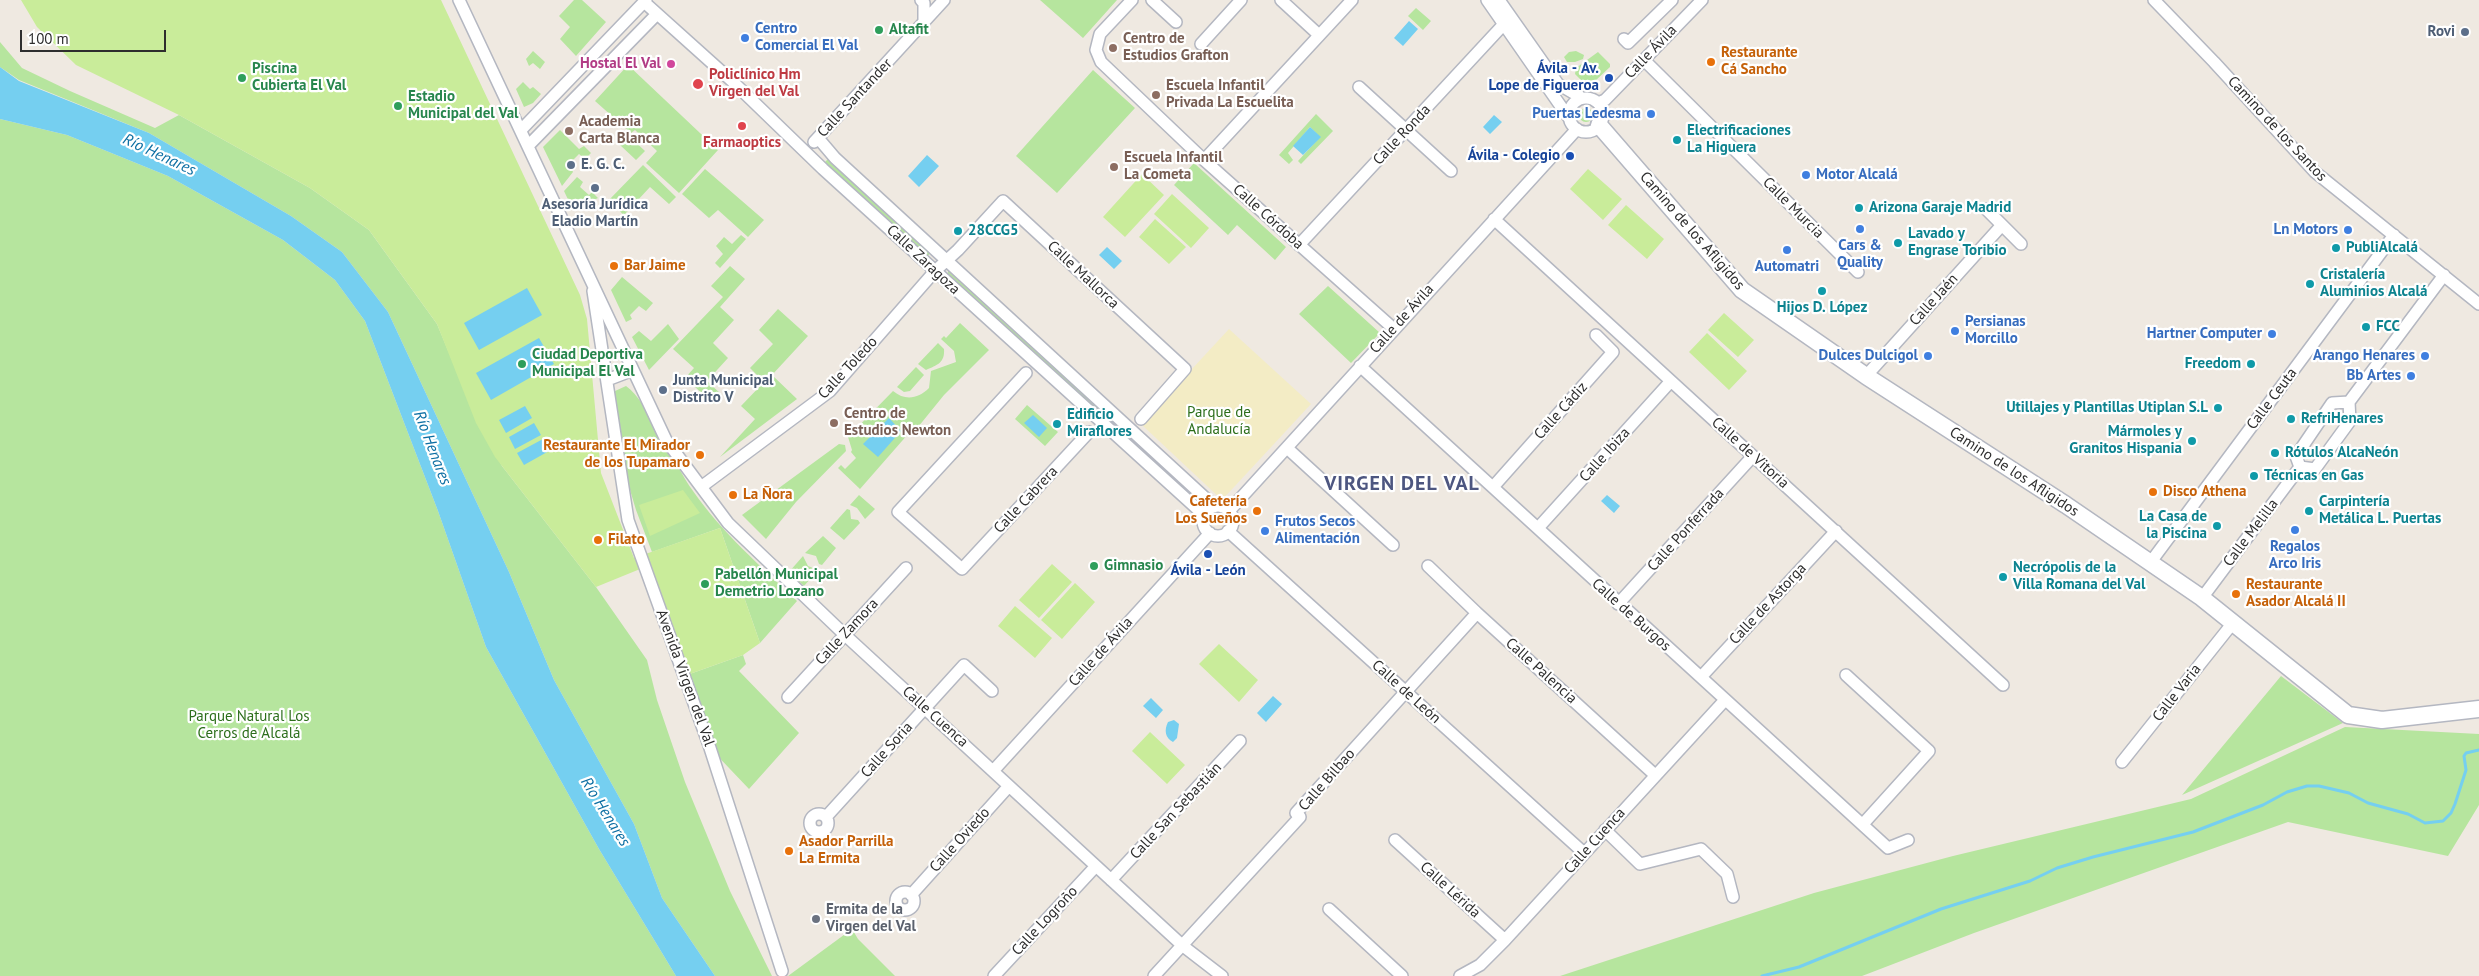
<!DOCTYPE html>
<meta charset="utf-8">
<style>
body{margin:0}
#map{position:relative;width:2479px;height:976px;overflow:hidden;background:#efe9e1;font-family:"PT Sans",sans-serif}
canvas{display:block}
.scale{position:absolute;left:20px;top:30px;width:146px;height:22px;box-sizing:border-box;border:2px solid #2e2e2e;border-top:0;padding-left:6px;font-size:15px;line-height:18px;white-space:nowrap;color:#2e2e2e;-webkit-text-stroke:4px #fff;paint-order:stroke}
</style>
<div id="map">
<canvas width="2479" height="976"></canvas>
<div class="scale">100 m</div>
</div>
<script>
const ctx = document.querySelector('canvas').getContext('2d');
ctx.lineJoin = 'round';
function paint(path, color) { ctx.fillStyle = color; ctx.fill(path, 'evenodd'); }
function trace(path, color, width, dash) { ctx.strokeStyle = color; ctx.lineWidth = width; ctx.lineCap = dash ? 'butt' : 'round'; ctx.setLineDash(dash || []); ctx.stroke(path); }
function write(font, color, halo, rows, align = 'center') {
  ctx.font = font + ' "PT Sans",sans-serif'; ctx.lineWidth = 4.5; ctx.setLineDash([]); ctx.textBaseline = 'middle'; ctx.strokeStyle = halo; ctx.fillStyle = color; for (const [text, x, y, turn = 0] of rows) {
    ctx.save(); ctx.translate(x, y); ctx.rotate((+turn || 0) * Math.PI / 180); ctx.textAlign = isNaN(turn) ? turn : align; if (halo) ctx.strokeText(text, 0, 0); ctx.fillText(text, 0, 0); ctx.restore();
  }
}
const green = new Path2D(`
 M574,0h8l24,22 -30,34 -16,-17 10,-12 -11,-11z
 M1040,0h77l-34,38z
 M1416,8l15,13 -8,9 -15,-14z
 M0,42l22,26 48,23 85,37 24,-13 131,73 59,42 68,94 33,79 32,63 94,121 51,73 10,40 28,82 45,109 42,85h-57l-53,-78 -28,-74 -80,-144 -45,-108 -121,-260 -46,-60 -51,-36 -142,-83 -130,-53 -19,-13z
 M533,51l12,11 -5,7 -7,-6 -4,3 -3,-7z
 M1576,51l8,4 -1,4 -8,3h-8l-3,-5 5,-5z
 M1598,52l12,12v3l-15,14 -10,3 -10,-10 1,-6z
 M628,65l90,85 -39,43 -33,-30 11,-12 -22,-21 -4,3 -36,-32z
 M1093,70l42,38 -78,85 -41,-37z
 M523,82l7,7 3,-2 8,7 -8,9 -9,4 -8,-18z
 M1579 115a7 7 0 1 1 14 0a7 7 0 1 1-14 0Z
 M1316,114l17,17 -32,33 -3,-3 22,-24 -10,-10 -22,26 5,7 -4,4 -10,-9z
 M0,119l67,16 101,41 115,64 52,40 30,41 73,190 48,136 113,202 77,127h-676z
 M560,130l19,19 5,-3 7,7 -6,6 -6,-5 -10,10 4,8 -11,14 -19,-39z
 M629,136l16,15 -9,9 -16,-15z
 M828,159l103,93 -4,5 -103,-94z
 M1194,163l92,84 -11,13 -38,-35 -9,10 -54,-50z
 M643,165l33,32 -7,7 -19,-17 -26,28 -16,-14z
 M705,169l59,51 -16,17 -30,-27 -9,8 -27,-24z
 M577,177l6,5 -3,5 9,8 3,-3 6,6 -25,12 -9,-19z
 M741,235l5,4 -26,29 -5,-5 8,-9 -7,-8 8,-9 8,7z
 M730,266l15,13 -25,28 14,13 -21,23 15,15 -21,23 15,14 -8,9 -29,-26 9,-10 -21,-19 50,-52 -12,-11z
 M950,270l166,151 -4,4 -164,-149v-5z
 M622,277l31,26 -7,8 -7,-5 -9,9 2,4 -6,3 -15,-32z
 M1328,286l52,47 -29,30 -52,-49z
 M778,309l30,27 -36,39 25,24 -77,58 35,-38 -14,-13 23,-24 -14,-14 23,-24 -14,-14z
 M960,323l29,27 -45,45 -30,37 -5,1 -49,56 -22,-21 3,-3 4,4 11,-11 -5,-6 1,-2 -4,-13 45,-46c12,10 25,8 36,-3l2,-17 25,-9 -2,-11 -13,-12 3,-3 2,2z
 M668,324l11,15 -30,31 -17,-33 7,-6 12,10z
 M938,343l6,6c1,14 -7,16 -18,21l-8,-6z
 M916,367l8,8 -14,16 -6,1 -7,-5z
 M626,386c23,16 48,79 67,105 29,42 68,75 104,110l-37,42 -40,-115 -68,24 -16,-42 -14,-47 -9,-64 2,-8z
 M1027,405l31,27 -13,14 -30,-27z
 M839,444l6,1 1,6 -50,51 -30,37 -24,-24z
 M859,495l16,14 -10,10 -8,-11 -7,-3z
 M847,509l3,1 1,9 7,1 2,3 -16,17 -14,-12z
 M823,536l13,12 -14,17 -3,-1 -3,-8 -11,-3z
 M803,556l5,10 10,4 -14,16 -15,-14z
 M743,655l3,9 -7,7 60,62 -50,56 -39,-41 -26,-72z
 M2281,676l62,47 -161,72z
 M2345,727l134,7v71l-31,51 -160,-34 -314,111 -112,43h-302l254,-83 139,-37 238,-57z
 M852,929l6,10 37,37h-107z`);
const sand = new Path2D(`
 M1229,329l82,75 -89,96 -81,-76z`);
const pitch = new Path2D(`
 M21,0h420l139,295 7,24 14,154 33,85 86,-30 40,115 -17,12 -59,21 -39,-109 -49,20 -101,-130 -19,-34 -39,-99 -68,-94 -59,-42 -131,-73 -103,-50 -39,-38z
 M1588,169l34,30 -19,21 -33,-31z
 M1142,174l22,21 -39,42 -22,-20z
 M1172,194l37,34 -18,20 -37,-34z
 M1626,205l38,34 -17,20 -39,-34z
 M1155,219l31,28 -17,17 -30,-27z
 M1724,313l30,27 -16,17 -30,-27z
 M1707,333l40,38 -18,19 -40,-38z
 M683,490l17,23 -50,23 -11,-31z
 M1052,564l20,18 -33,36 -20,-18z
 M1075,583l20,19 -33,37 -21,-19z
 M1015,606l37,32 -17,20 -37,-32z
 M1219,644l39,36 -19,22 -40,-38z
 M1150,732l35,33 -18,19 -35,-33z`);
const water = new Path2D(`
 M1409,21l9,8 -15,17 -9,-8z
 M0,67l19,14 130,52 142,83 51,36 46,60 121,260 45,108 80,144 28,74 53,78h-39l-77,-127 -113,-202 -48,-136 -73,-190 -30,-41 -52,-40 -115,-64 -101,-41 -67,-16z
 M1494,115l8,7 -12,12 -7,-7z
 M1310,127l11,10 -18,18 -10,-9z
 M927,155l12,11 -20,21 -11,-11z
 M1107,247l15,14 -8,8 -15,-14z
 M527,288l15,27 -63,35 -15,-27z
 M539,338l15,26 -63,36 -15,-27z
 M525,406l7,12 -26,15 -7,-13z
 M1033,415l14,13 -8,9 -15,-14z
 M889,418l12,13 -23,26 -15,-13z
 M534,423l7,12 -26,14 -6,-12z
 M543,439l6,12 -25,14 -7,-12z
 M1607,495l13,11 -6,7 -13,-12z
 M1273,696l9,8 -16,18 -9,-9z
 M1151,698l12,12 -7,8 -13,-12z
 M1174,720l5,4 -2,14 -4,4c-8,-4 -9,-12 -5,-20z`);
const stream = new Path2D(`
 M1762,976l37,-9 142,-58 89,-28 27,-13 36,-11 100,-25 70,-27 24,-13 20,-6h12l30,7 19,10 40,11 17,9 18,-2 8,-8 4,-9 11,-34 -2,-14 2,-3 13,-3`);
const street = new Path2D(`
 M459,0l207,440 62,83 117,112 251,231 87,80 39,30
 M921,0l3,3v20
 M1132,0l-32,34 -4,16 5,12 103,98 190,169
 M1152,0l24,22
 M1281,0l38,35
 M1487,0l82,118
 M1499,0l59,84 24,14
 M2154,0l60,62 101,110 164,132
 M644,2l88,79 91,88 381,346
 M1624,39l4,4 44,-43
 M1201,44l40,-44
 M1644,60l214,212
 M1359,87l92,84
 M1569 115a17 17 0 1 1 34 0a17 17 0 1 1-34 0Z
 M1598,103l7,-3 97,-100
 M521,130l125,-130
 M818,138l17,20 379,348
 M814,142l130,-142
 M528,146l129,-132
 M1204,160l148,-160
 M1986,209l35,35
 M1494,219l509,466
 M1299,245l205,-221
 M593,291l35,229 82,228 72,223
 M1360,366l528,482 20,-8
 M1026,373l-128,139 64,57 127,-137
 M1866,376l136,-151
 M607,380l26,-10
 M1287,448l106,97
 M2300,467l15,2 35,-48 -1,-19
 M701,487l129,-96 105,-120 23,-21 45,-49 182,168 -44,50
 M1493,487l120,-135 -17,-17
 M1203 521a15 15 0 1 1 30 0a15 15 0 1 1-30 0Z
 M1229,511l348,-382
 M1538,528l133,-147
 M1228,531l356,322
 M2150,563l244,-328
 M1428,566l49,47 178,162
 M2202,598l98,-131 -4,-11 36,-53 17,-1 95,-127
 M1618,604l135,-148
 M1846,675l83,76 -66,73
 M1701,677l135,-146
 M788,697l118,-129
 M2122,762l110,-138
 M993,771l217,-238
 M810 823a9 9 0 1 1 18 0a9 9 0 1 1-18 0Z
 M826,817l138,-152 28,26
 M1605,830l35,34 61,-15 26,25 6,23
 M1395,840l110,100
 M1111,880l129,-139
 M896 901a9 9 0 1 1 18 0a9 9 0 1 1-18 0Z
 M911,895l98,-109
 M1329,909l73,67
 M994,976l102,-110
 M1154,976l146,-159 -4,-4 181,-200
 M1460,976l20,-11 25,-25 220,-240`);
const secondary = new Path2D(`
 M1599,125l143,165 124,86 200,129 136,93 146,117 34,5 97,-11`);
const markers = [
 [879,30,5,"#2e9e5b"],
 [2465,32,5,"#5c6f8a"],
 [745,38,5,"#3f7fe0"],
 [1113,48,5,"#8d6e63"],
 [1711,62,5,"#e8710a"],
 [671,64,5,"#d1479c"],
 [242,78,5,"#2e9e5b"],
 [1609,78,5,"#1a4fb4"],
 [698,84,6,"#e0444e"],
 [1156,95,5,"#8d6e63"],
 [398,106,5,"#2e9e5b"],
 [1651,114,5,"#3f7fe0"],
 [742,126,5,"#e0444e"],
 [569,131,5,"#8d6e63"],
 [1677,140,5,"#0f9aa8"],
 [1570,156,5,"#1a4fb4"],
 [571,165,5,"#5c6f8a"],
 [1114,167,5,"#8d6e63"],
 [1806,175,5,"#3f7fe0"],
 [595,188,5,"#5c6f8a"],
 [1859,208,5,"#0f9aa8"],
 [1860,229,5,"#3f7fe0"],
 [2348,230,5,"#3f7fe0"],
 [958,231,5,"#0f9aa8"],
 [1898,243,5,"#0f9aa8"],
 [2336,248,5,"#0f9aa8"],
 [1787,250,5,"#3f7fe0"],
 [614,266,5,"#e8710a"],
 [2310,284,5,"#0f9aa8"],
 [1822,291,5,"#0f9aa8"],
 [2366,327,5,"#0f9aa8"],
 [1955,331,5,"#3f7fe0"],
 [2272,334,5,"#3f7fe0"],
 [1928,356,5,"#3f7fe0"],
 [2425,356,5,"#3f7fe0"],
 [522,364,5,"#2e9e5b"],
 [2251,364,5,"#0f9aa8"],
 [2411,376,5,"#3f7fe0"],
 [663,390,5,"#5c6f8a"],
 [2218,408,5,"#0f9aa8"],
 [2291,419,5,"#0f9aa8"],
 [834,423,5,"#8d6e63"],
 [1057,424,5,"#0f9aa8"],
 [2192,441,5,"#0f9aa8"],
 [2275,453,5,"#0f9aa8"],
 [700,455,5,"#e8710a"],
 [2254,476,5,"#0f9aa8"],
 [2153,492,5,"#e8710a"],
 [733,495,5,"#e8710a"],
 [1257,511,5,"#e8710a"],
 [2309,511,5,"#0f9aa8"],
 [2217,526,5,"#0f9aa8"],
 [2295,530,5,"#3f7fe0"],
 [1265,531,5,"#3f7fe0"],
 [598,540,5,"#e8710a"],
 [1208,554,5,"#1a4fb4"],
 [1094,566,5,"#2e9e5b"],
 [2003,577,5,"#0f9aa8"],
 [705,584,5,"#2e9e5b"],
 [2236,594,5,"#e8710a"],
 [789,851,5,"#e8710a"],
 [816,919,5,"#6b7280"]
];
const shopNames = [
 ["Centro",755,29,"left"],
 ["Comercial El Val",755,46,"left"],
 ["Puertas Ledesma",1641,114],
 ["Motor Alcalá",1816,175,"left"],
 ["Ln Motors",2338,230],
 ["Cars &",1860,246,"center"],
 ["Quality",1860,263,"center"],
 ["Automatri",1787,267,"center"],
 ["Persianas",1965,322,"left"],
 ["Morcillo",1965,339,"left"],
 ["Hartner Computer",2262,334],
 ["Dulces Dulcigol",1918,356],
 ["Arango Henares",2415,356],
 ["Bb Artes",2401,376],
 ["Frutos Secos",1275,522,"left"],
 ["Alimentación",1275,539,"left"],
 ["Regalos",2295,547,"center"],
 ["Arco Iris",2295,564,"center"]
];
const leisureNames = [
 ["Altafit",889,30],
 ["Piscina",252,69],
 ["Cubierta El Val",252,86],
 ["Estadio",408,97],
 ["Municipal del Val",408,114],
 ["Ciudad Deportiva",532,355],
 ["Municipal El Val",532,372],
 ["Gimnasio",1104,566],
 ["Pabellón Municipal",715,575],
 ["Demetrio Lozano",715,592]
];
const serviceNames = [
 ["Rovi",2455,32,"right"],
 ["E. G. C.",581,165],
 ["Asesoría Jurídica",595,205,"center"],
 ["Eladio Martín",595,222,"center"],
 ["Junta Municipal",673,381],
 ["Distrito V",673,398]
];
const educationNames = [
 ["Centro de",1123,39],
 ["Estudios Grafton",1123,56],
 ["Escuela Infantil",1166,86],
 ["Privada La Escuelita",1166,103],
 ["Academia",579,122],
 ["Carta Blanca",579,139],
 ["Escuela Infantil",1124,158],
 ["La Cometa",1124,175],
 ["Centro de",844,414],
 ["Estudios Newton",844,431]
];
const streetNames = [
 ["Calle Ávila",1651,52,-46],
 ["Calle Santander",855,98,-47],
 ["Camino de los Santos",2277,129,47],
 ["Calle Ronda",1402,135,-47],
 ["Calle Murcia",1793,208,45],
 ["Calle Córdoba",1268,217,42],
 ["Camino de los Afligidos",1692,231,49],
 ["Calle Zaragoza",923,260,43],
 ["Calle Mallorca",1083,275,43],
 ["Calle Jaén",1934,300,-48],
 ["Calle de Ávila",1402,319,-48],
 ["Calle Toledo",848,368,-47],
 ["Calle Ceuta",2272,399,-53],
 ["Calle Cádiz",1561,411,-48],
 ["Calle de Vitoria",1750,453,42],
 ["Calle Ibiza",1605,455,-48],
 ["Camino de los Afligidos",2014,472,33],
 ["Calle Cabrera",1026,500,-47],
 ["Calle Ponferrada",1686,530,-48],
 ["Calle Melilla",2251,533,-53],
 ["Calle de Astorga",1768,604,-47],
 ["Calle de Burgos",1631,615,42],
 ["Calle Zamora",847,632,-47],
 ["Calle de Ávila",1101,652,-48],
 ["Calle Palencia",1541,671,42],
 ["Avenida Virgen del Val",685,678,70],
 ["Calle de León",1406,692,42],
 ["Calle Varia",2177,693,-52],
 ["Calle Cuenca",935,717,42],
 ["Calle Soria",887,750,-48],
 ["Calle Bilbao",1327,780,-49],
 ["Calle San Sebastián",1176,811,-47],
 ["Calle Oviedo",960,840,-48],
 ["Calle Cuenca",1595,841,-48],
 ["Calle Lérida",1450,890,42],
 ["Calle Logroño",1045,921,-47]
];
const foodNames = [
 ["Restaurante",1721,53],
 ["Cá Sancho",1721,70],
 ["Bar Jaime",624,266],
 ["Restaurante El Mirador",690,446,"right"],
 ["de los Tupamaro",690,463,"right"],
 ["Disco Athena",2163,492],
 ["La Ñora",743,495],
 ["Cafetería",1247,502,"right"],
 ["Los Sueños",1247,519,"right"],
 ["Filato",608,540],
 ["Restaurante",2246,585],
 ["Asador Alcalá II",2246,602],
 ["Asador Parrilla",799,842],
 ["La Ermita",799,859]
];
const hotelNames = [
 ["Hostal El Val",661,64]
];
const transitNames = [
 ["Ávila - Av.",1599,69],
 ["Lope de Figueroa",1599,86],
 ["Ávila - Colegio",1560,156],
 ["Ávila - León",1208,571,"center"]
];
const healthNames = [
 ["Policlínico Hm",709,75],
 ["Virgen del Val",709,92],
 ["Farmaoptics",742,143,"center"]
];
const cultureNames = [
 ["Electrificaciones",1687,131],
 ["La Higuera",1687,148],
 ["Arizona Garaje Madrid",1869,208],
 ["28CCG5",968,231],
 ["Lavado y",1908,234],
 ["Engrase Toribio",1908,251],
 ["PubliAlcalá",2346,248],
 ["Cristalería",2320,275],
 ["Aluminios Alcalá",2320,292],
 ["Hijos D. López",1822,308,"center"],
 ["FCC",2376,327],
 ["Freedom",2241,364,"right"],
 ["Utillajes y Plantillas Utiplan S.L",2208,408,"right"],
 ["Edificio",1067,415],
 ["Miraflores",1067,432],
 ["RefriHenares",2301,419],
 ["Mármoles y",2182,432,"right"],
 ["Granitos Hispania",2182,449,"right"],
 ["Rótulos AlcaNeón",2285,453],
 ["Técnicas en Gas",2264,476],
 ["Carpintería",2319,502],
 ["Metálica L. Puertas",2319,519],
 ["La Casa de",2207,517,"right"],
 ["la Piscina",2207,534,"right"],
 ["Necrópolis de la",2013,568],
 ["Villa Romana del Val",2013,585]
];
const parkNames = [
 ["Parque de",1219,413],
 ["Andalucía",1219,430],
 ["Parque Natural Los",249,717],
 ["Cerros de Alcalá",249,734]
];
const worshipNames = [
 ["Ermita de la",826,910],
 ["Virgen del Val",826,927]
];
const waterNames = [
 ["Río Henares",159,155,25],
 ["Río Henares",432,448,69],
 ["Río Henares",605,812,58]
];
const districtNames = [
 ["VIRGEN DEL VAL",1402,484]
];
paint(green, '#b6e59e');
paint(sand, '#f3ecc5');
paint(pitch, '#c9ec9a');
paint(water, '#75cff0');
trace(stream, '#75cff0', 3);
trace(street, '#b4b7c1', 14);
trace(secondary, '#b4b7c1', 19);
trace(street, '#fff', 11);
trace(secondary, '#fff', 16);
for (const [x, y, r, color] of markers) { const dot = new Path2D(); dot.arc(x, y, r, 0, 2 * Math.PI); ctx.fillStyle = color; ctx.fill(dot); trace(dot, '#fff', 2); }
write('bold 15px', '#366cbe', '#fff', shopNames, 'right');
write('bold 15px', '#27864d', '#fff', leisureNames, 'left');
write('bold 15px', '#4e5e75', '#fff', serviceNames, 'left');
write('bold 15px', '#785e54', '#fff', educationNames, 'left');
write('15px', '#2e2e2e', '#fff', streetNames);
write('bold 15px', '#c56008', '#fff', foodNames, 'left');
write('bold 15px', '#b23c85', '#fff', hotelNames, 'right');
write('bold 15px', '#164399', '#fff', transitNames, 'right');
write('bold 15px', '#be3a42', '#fff', healthNames, 'left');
write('bold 15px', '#0d838f', '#fff', cultureNames, 'left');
write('15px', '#2c6e1b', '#fff', parkNames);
write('bold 15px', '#5b616d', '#fff', worshipNames, 'left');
write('italic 16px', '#0d6fa3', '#fff', waterNames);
ctx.letterSpacing = '1px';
write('bold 20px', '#4d5680', '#fff', districtNames);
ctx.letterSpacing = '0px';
</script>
